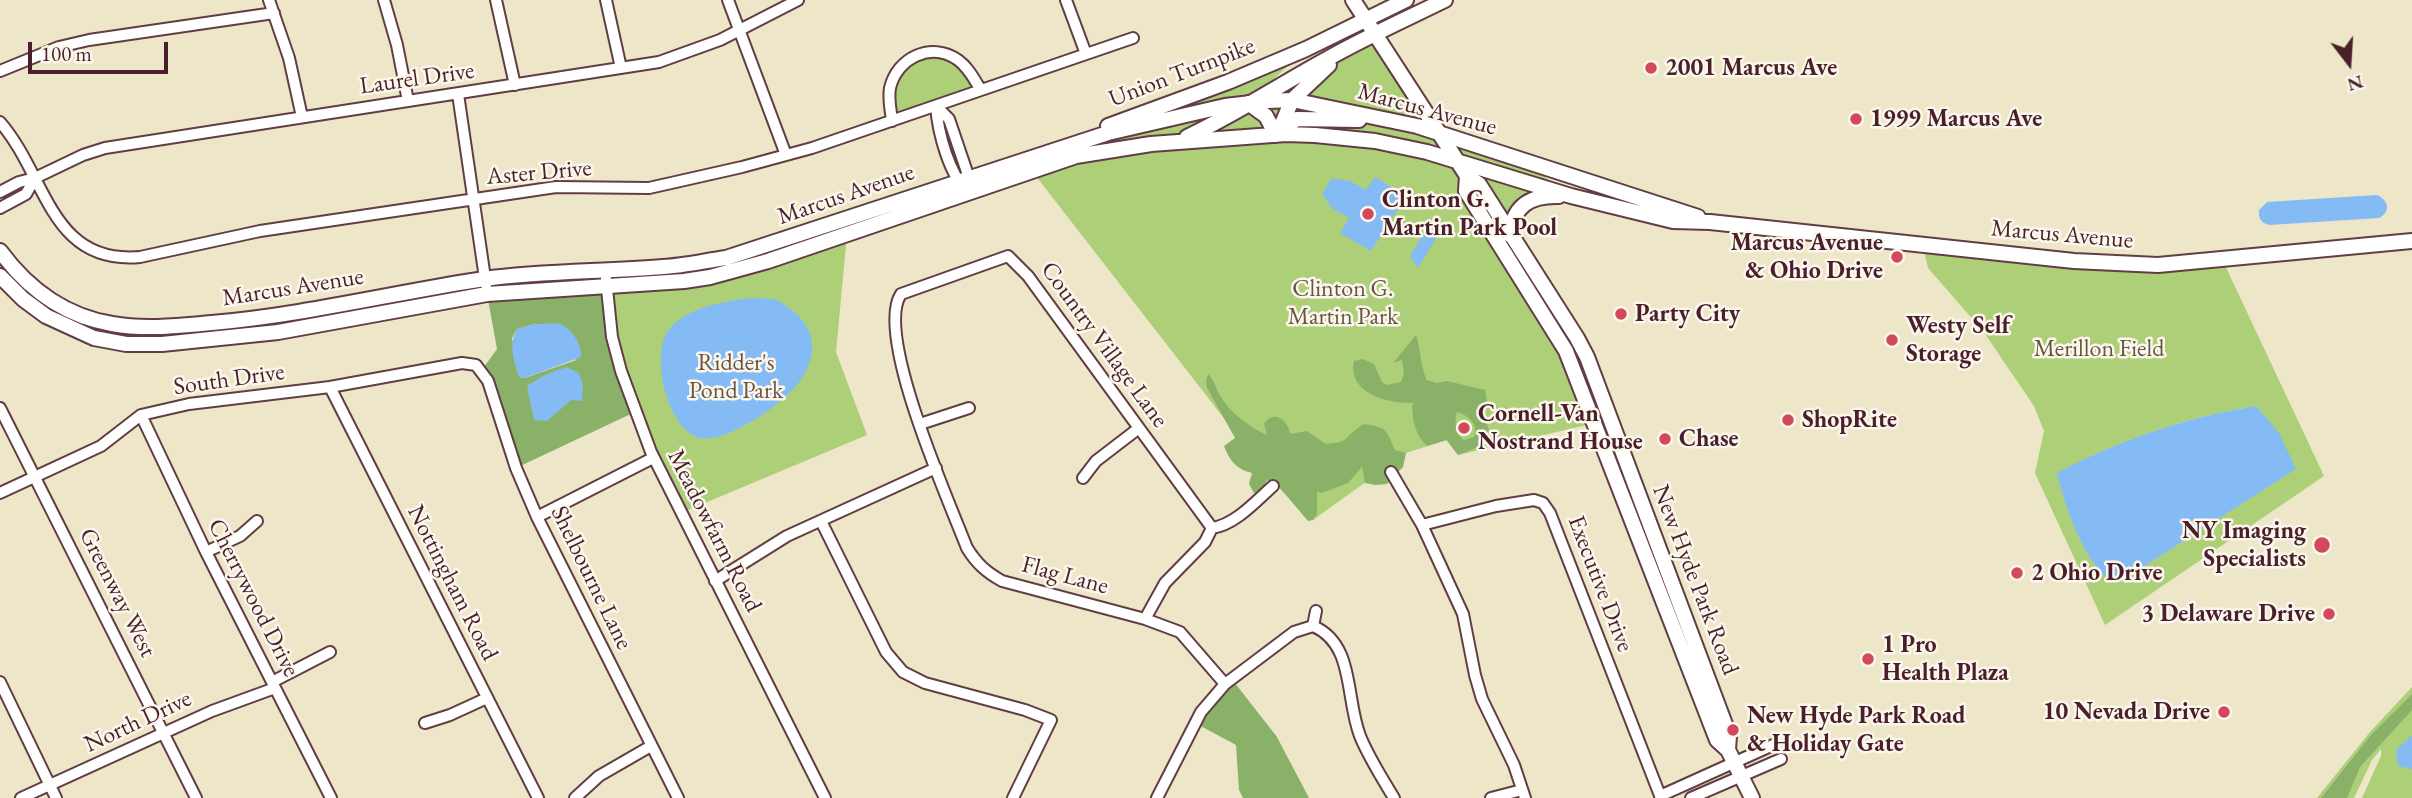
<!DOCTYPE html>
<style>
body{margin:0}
#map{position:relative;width:2412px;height:798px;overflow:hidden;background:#ede6c8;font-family:"EB Garamond",serif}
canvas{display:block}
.north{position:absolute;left:2314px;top:28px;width:70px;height:70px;-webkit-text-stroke:5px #fbf7ec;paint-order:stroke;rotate:163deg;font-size:19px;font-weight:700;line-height:28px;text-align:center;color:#4a1f2b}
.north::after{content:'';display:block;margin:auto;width:24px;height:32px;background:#4a1f2b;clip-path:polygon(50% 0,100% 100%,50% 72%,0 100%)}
.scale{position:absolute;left:28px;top:42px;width:140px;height:32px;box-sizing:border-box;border:4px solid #4a1f2b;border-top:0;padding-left:9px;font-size:21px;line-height:24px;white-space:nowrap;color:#4a1f2b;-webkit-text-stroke:5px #fbf7ec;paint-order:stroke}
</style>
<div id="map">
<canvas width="2412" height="798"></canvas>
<div class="north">N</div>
<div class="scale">100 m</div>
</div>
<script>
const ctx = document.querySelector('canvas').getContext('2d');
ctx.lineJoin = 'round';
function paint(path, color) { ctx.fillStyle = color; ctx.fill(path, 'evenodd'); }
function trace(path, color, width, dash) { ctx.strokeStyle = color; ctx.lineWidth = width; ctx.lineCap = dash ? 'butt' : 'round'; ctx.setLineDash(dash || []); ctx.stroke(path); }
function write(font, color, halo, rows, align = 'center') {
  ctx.font = font + ' "EB Garamond",serif'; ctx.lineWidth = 5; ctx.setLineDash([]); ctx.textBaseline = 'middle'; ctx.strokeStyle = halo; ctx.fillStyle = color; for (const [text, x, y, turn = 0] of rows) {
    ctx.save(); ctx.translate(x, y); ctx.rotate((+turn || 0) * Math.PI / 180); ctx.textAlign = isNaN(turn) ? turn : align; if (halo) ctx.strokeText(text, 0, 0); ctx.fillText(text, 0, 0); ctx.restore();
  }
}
const green = new Path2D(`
 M1375,34l64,98 87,30 25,20 -56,-9 76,23 -40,5 -19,22 64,129 28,69 -146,34 -12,-15 -40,13 -93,67 -38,-36 -243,-313 32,-18 242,-104 -55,51z
 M918,55l34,2 29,33 -44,16 12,13 20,59 -12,4 -21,-75 -44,14 1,-42z
 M847,234l-11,118 31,83 -186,78 -60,-142 -14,-85 77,-5z
 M1923,245l151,16 148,-2 102,217 -219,149 -70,-152 9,-42 -10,-25 -51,-75 -55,-63zM2256,406l39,63 -177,114 -60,-110c61,-33 129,-56 198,-67z
 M2412,687v111h-50l19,-42v-7l-9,11 -18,38h-37l53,-66z`);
const forest = new Path2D(`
 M607,286l5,51 23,75 -119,56 -35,-97 16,-22 -10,-55zM535,324l41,36 -51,18 -5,-1 -8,-39 5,-9z
 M1416,335c5,14 4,32 11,45l10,3 10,-2 38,9 3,17 -7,10c9,8 10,16 5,27l-28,11 -11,-15 -20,6c-12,-12 -14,-24 -15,-40l2,-3c-24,1 -67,-9 -60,-42l9,-2 11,5 8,18 5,3 14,-3 3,-8 -2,-14 -9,3zM1457,412c11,3 22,12 17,25l-10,3c-9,-5 -10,-19 -7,-28z
 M1208,374c6,6 7,12 11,20 11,19 29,32 48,41l-3,-11c10,-15 24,-4 26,10l17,-3 19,13c23,-2 17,-5 33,-17 5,-5 10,-2 16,-1 14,3 14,12 20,24l11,3 -3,14 -16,17 -12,1 -10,-2 -3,-16 -14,16 -26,10 -5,-1v22l-4,6 -5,1 -28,-33 -13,-8 -6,12 -7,1 -5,-9 3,-11c-15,-3 -23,-13 -28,-27l11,-8 -28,-50 -1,-7z
 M1231,678l46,59 32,61h-66l-4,-8 -3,-45 -41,-22z
 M2412,694v16l-52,57 -13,31h-26l50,-63z`);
const water = new Path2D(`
 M1375,177l31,19 -35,55 -31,-18 9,-15 -16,-9 -11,-15 10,-16 18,3 16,9z
 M2377,195c11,5 15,16 2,23l-110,7c-8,-2 -11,-7 -10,-15l8,-8z
 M1427,228l15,1 -24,39 -8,-12z
 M750,298c8,1 19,0 27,2 4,2 9,6 13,9 25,18 29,43 12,69 -14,23 -75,66 -102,60 -33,-8 -52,-87 -29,-111 20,-21 52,-25 79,-29z
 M535,324c7,0 17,-1 24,0 13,3 23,21 22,33l-56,21 -6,-1c-5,-16 -11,-32 -2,-48z
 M566,367l13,6 4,14 -1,14 -11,-1 -24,21 -13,-1 -7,-34 16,-10z
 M2256,406l23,27 17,36 -178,114c-30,-7 -55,-82 -61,-110 62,-33 130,-56 199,-67z
 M2412,735v34l-14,-3 -2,-16z`);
const minor = new Path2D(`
 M269,0l20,58 13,59
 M384,0l13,45 11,56
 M496,0l19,85
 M606,0l15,68
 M728,0l58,155
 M1066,0l20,54
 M0,71l59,-24 30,-7 185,-27
 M458,94l28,191
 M936,106l13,13 20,59 -1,15c-19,-19 -30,-60 -32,-87z
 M892,121c-1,-10 -4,-22 -2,-33 7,-30 41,-47 68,-28 10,7 16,19 23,30
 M0,122c47,54 50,143 140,135l120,-26 296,-44 93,1 93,-21 70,-19 321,-110
 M0,192l19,-10 16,-4 48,-23 22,-7 554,-86 61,-22 78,-40
 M0,208l26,-14 9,-16
 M606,279l6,58 9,34 30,81 174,346
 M330,387l208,411
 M0,408l196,390
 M141,415l65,137 125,246
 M920,424l49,-16
 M1391,472l31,53 41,89 12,61 7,24 32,66 11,33
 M1083,478l13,-17 43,-33
 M0,493l101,-47 40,-31 48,-11 141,-17 132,-24 14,2 12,16 28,87 21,49 141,281
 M537,517l116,-59
 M821,521l65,131 17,20 22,11 100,27 26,10 -38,78
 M1422,525l74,-19 38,-6 9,3 7,10 111,285
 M1212,528l-184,-252 -20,-20 -107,38c-27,40 48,207 66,254 10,16 19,24 35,33l143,38 35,13 45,52
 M206,552l34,-16 17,-15
 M715,581l72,-45 149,-68
 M1145,619l20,-36 40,-41 7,-14c23,-3 44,-27 61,-42
 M1313,626l3,-15
 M0,682l56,116
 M272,682l58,-30
 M425,723l25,-8 37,-17
 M1660,796l113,-51
 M21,798l191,-87 63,-23
 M575,798l24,-22 52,-30
 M1157,798l44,-86 24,-28 69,-52 19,-6c42,18 32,71 47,110 9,22 22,42 34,62
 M1491,798l31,-8
 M1691,798l90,-39`);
const major = new Path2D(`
 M1353,0l114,176 12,8 98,154 10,19 142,378 -1,15
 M1248,103l18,13 10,19
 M1108,126l120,-44 78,-33 100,-49
 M1279,131l13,-31 37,-35
 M1286,134l3,-10 8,-5 62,1
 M1187,137c49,-23 94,-53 142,-79 37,-21 77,-39 116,-58
 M1467,176l-1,15 100,160 151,389 11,10 24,48
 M1510,235c3,-29 20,-40 49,-39
 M0,251c28,38 64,65 112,73 33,6 67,2 100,-1 92,-8 181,-30 272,-44 59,-8 119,-7 179,-12 21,-1 42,-6 63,-9l382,-125 117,-27 43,-5 24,-1 125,26 281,91
 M0,276l23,23 23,17 48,22 32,6h36l116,-12 209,-38 197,-13 26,-4 58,-16 308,-105 75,-12 135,-10 29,1 60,6 52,11 144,44 102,25 37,1 364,39 84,4 254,-24`);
const markers = [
 [1651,68,7,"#d1495b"],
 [1856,119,7,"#d1495b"],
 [1368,214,7,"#d1495b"],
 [1897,257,7,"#d1495b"],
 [1621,314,7,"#d1495b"],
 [1892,340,7,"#d1495b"],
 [1788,420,7,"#d1495b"],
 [1464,428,7,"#d1495b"],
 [1665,439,7,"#d1495b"],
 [2322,545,9,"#d1495b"],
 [2017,573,7,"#d1495b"],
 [2329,614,7,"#d1495b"],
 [1868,659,7,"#d1495b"],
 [2224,712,7,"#d1495b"],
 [1733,730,7,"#d1495b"]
];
const poiNames = [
 ["2001 Marcus Ave",1665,68],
 ["1999 Marcus Ave",1870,119],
 ["Clinton G.",1382,200],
 ["Martin Park Pool",1382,228],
 ["Marcus Avenue",1883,243,"right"],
 ["& Ohio Drive",1883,271,"right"],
 ["Party City",1635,314],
 ["Westy Self",1906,326],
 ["Storage",1906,354],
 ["Cornell-Van",1478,414],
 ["Nostrand House",1478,442],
 ["ShopRite",1802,420],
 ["Chase",1679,439],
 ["NY Imaging",2306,531,"right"],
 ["Specialists",2306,559,"right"],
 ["2 Ohio Drive",2031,573],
 ["3 Delaware Drive",2315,614,"right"],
 ["1 Pro",1882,645],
 ["Health Plaza",1882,673],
 ["10 Nevada Drive",2210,712,"right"],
 ["New Hyde Park Road",1747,716],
 ["& Holiday Gate",1747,744]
];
const streetNames = [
 ["Union Turnpike",1182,73,-21],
 ["Laurel Drive",417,79,-8],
 ["Marcus Avenue",1427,110,15],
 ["Aster Drive",539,173,-5],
 ["Marcus Avenue",846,195,-19],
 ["Marcus Avenue",2062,235,5],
 ["Marcus Avenue",293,288,-9],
 ["Country Village Lane",1104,345,54],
 ["South Drive",229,380,-8],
 ["Meadowfarm Road",714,531,63],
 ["Flag Lane",1065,576,15],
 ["Shelbourne Lane",591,578,64],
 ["New Hyde Park Road",1695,580,69],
 ["Nottingham Road",452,583,63],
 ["Executive Drive",1600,584,69],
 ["Greenway West",117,593,63],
 ["Cherrywood Drive",253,598,63],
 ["North Drive",138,722,-25]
];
const parkNames = [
 ["Clinton G.",1343,289],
 ["Martin Park",1343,317],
 ["Merillon Field",2099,349],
 ["Ridder's",736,363],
 ["Pond Park",736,391]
];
paint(green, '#accf78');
paint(forest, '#89b268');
paint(water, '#84bbf4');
trace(minor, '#623d43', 14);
trace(major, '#623d43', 18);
trace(minor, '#fff', 10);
trace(major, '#fff', 14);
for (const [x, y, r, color] of markers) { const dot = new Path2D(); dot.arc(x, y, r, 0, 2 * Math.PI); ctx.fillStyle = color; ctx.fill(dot); trace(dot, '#fbf7ec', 2.5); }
write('bold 24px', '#4a1f2b', '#fbf7ec', poiNames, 'left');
write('24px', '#4a1f2b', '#fbf7ec', streetNames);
write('24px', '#675442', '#fbf7ec', parkNames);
</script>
